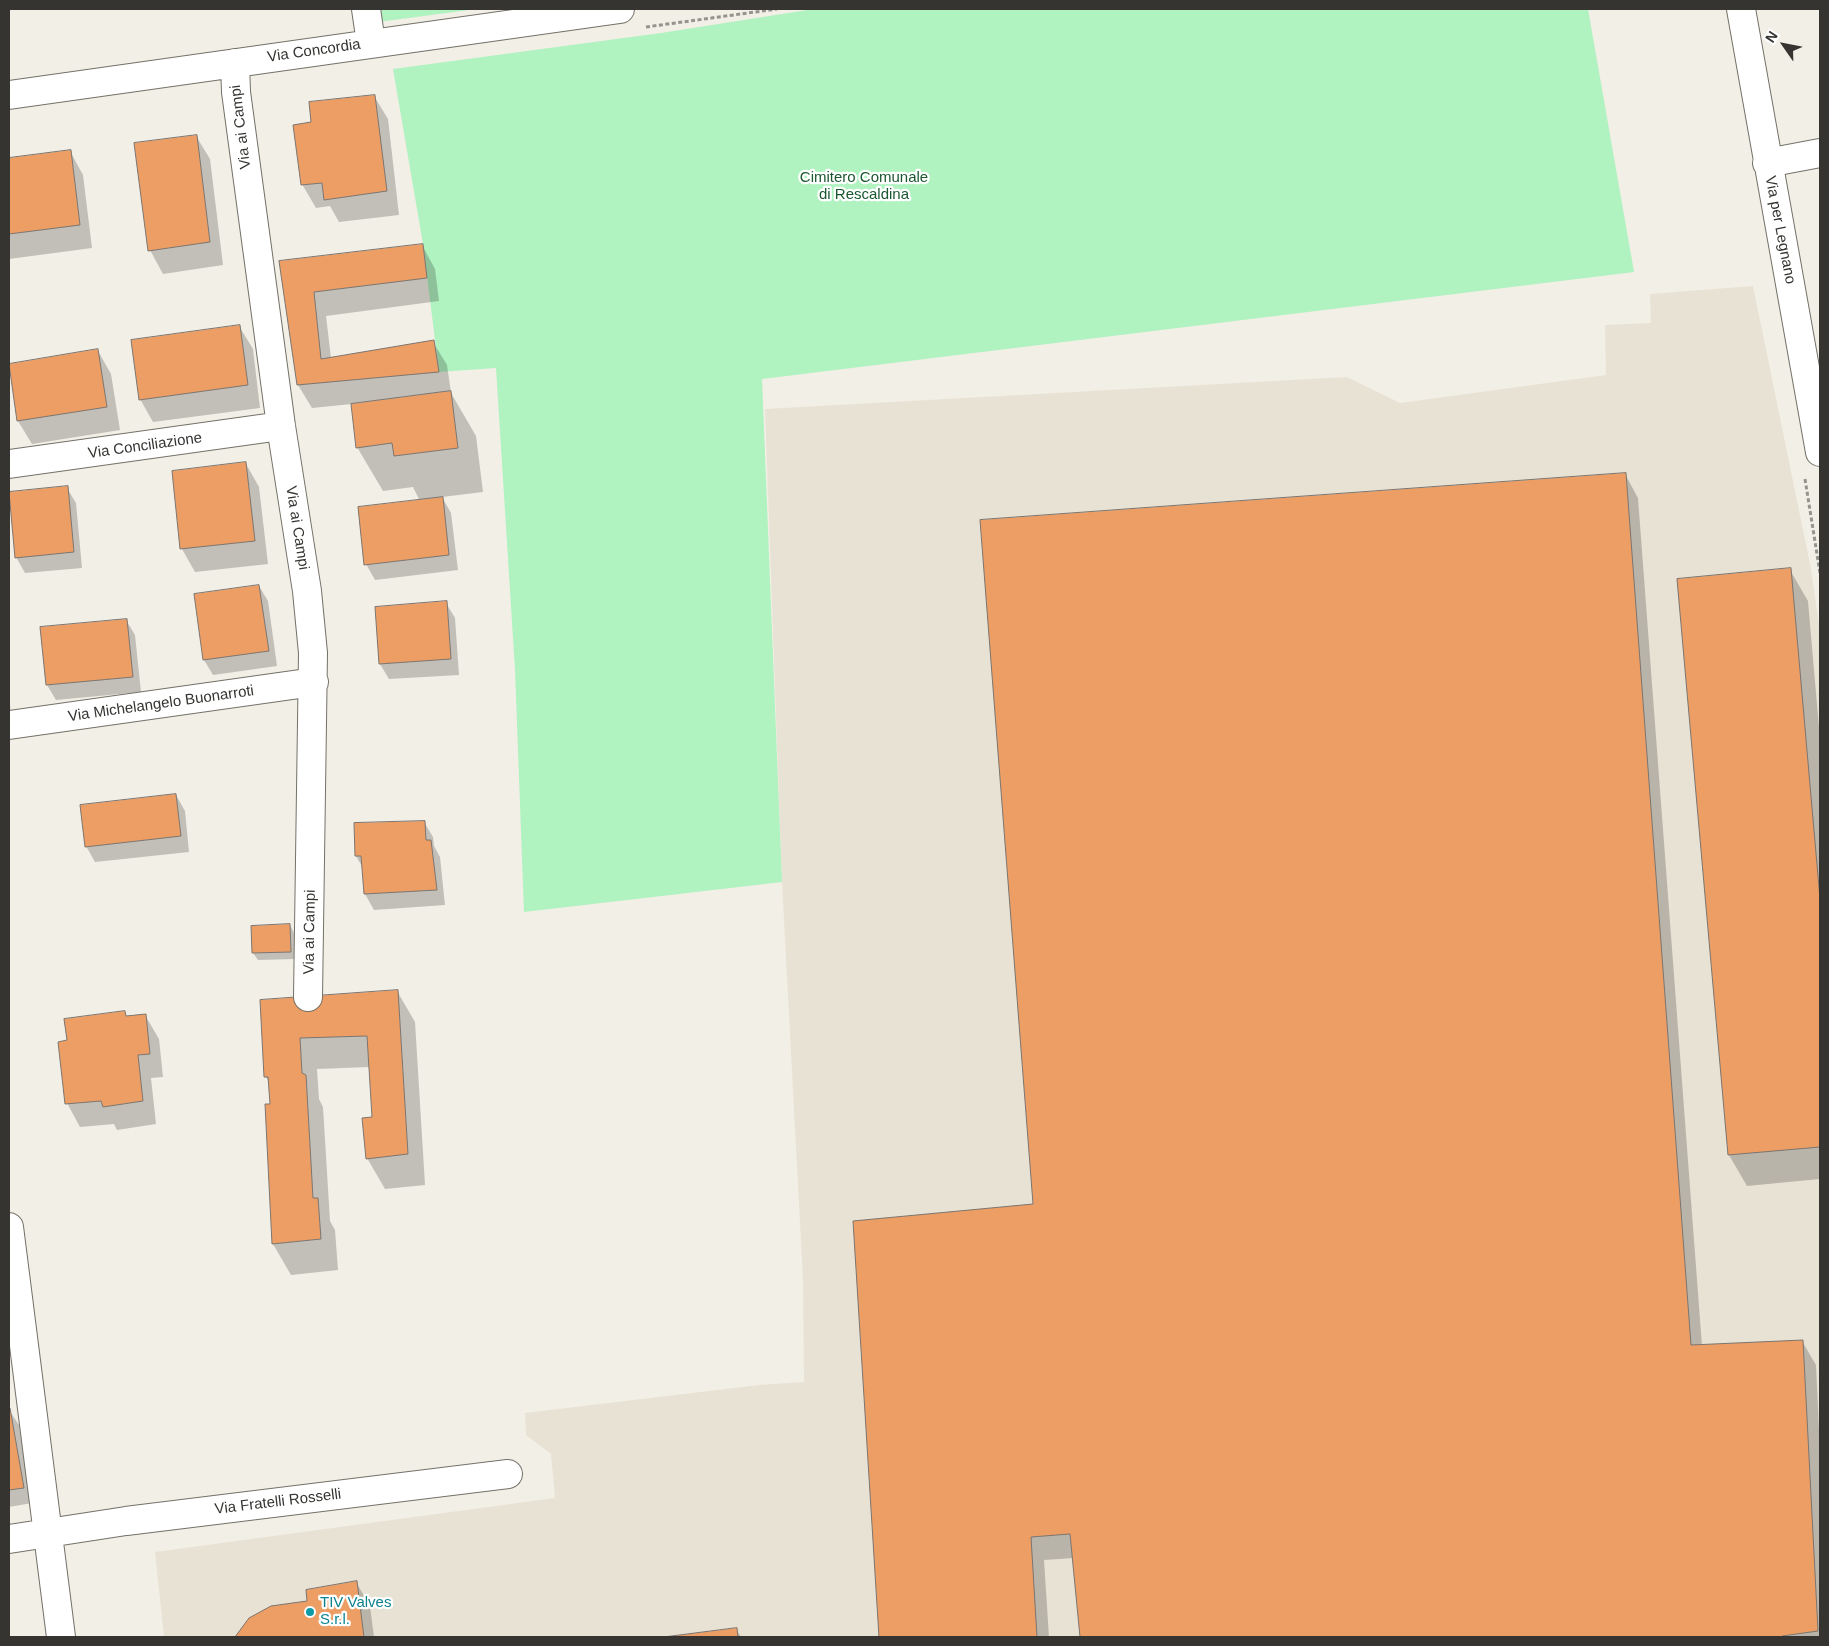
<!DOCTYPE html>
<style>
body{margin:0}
#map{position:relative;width:1829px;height:1646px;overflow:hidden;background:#f2efe6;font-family:Arial,sans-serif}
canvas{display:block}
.frame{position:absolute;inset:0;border:10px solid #353431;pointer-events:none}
.north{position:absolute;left:1759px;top:20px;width:50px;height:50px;-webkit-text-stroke:4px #fff;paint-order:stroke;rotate:303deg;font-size:14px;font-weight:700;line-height:20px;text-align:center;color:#353431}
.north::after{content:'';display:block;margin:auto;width:18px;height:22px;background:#353431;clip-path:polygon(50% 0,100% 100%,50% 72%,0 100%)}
</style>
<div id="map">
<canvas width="1829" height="1646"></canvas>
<div class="frame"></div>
<div class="north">N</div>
</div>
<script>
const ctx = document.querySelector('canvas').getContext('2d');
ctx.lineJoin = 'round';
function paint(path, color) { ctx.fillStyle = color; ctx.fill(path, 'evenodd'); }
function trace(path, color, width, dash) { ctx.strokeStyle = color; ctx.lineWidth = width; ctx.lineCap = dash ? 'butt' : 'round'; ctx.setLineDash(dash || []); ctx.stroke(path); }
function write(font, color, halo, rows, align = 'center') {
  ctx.font = font + ' Arial,sans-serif'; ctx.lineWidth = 4.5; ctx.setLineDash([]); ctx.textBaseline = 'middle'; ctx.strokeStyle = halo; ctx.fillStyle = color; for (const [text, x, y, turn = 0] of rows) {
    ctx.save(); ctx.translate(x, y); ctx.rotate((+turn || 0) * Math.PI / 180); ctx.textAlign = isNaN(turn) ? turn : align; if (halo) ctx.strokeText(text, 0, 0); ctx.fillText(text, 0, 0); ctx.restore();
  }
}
const built = new Path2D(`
 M1753,286l58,283 9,63v1005h-1656l-9,-85 400,-54 -4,-44 -25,-19 -1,-22 234,-28 45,-3 -1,-103 -21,-397 -17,-473 582,-32 53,26 206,-28 -1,-50 46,-2 -1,-29z`);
const green = new Path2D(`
 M376,9h101l-99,13z
 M814,9h774l46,263 -872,107 20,503 -258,30 -9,-242 -19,-302 -57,4 -16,-128 -30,-175 268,-36z`);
const shadow = new Path2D(`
 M374,96l14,23 11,96 -60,7 -9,-16 -14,2 -14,-24 10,-61z
 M196,136l14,23 13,106 -60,9 -13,-24z
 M70,151l13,24 9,73 -83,11v-100z
 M422,245l13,24 4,32 -113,15 5,42 102,-16 14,23 4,28 25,43 7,56 -41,5 9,16 7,57 -83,10 -9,-16 54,-63 -7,-14 -30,4 -26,-44 -5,-43 -40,4 -14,-23 -17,-122z
 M239,326l14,23 7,59 -107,14 -13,-23z
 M98,351l13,23 9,56 -88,14 -14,-23z
 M246,464l13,23 9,77 -73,8 -13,-23 -9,-77z
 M1625,474l13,24 64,848 100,-5 14,24 4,85v187h-739l-7,-79 -30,2 5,77h-168l-27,-415 180,-17z
 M67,488l9,15 6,65 -57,5 -9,-16z
 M1790,570l18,31 12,138v440l-73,7 -18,-31 -51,-575z
 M259,586l9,15 9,65 -64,9 -9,-15z
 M446,603l9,15 4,57 -70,4 -9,-15z
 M126,620l9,15 6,57 -85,8 -9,-15 -5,-57z
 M9,696l2,18h-2z
 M176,795l9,16 4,41 -94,10 -9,-16z
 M424,822l9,15 1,9 6,11 5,48 -71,5 -9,-16 -2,-26 -7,-12 -1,-31z
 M290,925l4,8 1,26 -37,1 -5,-7z
 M397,991l18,31 10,163 -40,4 -18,-31 6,-40 -3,-51 -53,2 2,30 4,8 7,114 5,9 3,40 -47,5 -18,-31 -3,-160 -4,-7 -4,-76z
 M124,1012l3,5 18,-2 14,24 4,38 -12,1 5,46 -39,6 -3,-6 -34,3 -13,-24z
 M9,1410l10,15 13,78 -23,4z
 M356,1582l14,24 4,31h-137l72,-35z
 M736,1629l5,8h-67z`);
const building = new Path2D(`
 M375,95l12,96 -63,9 -2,-17 -21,2 -8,-60 18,-3 -2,-20z
 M197,135l13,107 -62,9 -14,-108z
 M71,150l9,75 -71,9v-76z
 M423,244l4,34 -113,14 7,67 113,-19 5,32 -142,13 -18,-124z
 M240,325l8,60 -109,15 -8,-60z
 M98,349l9,58 -90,14 -8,-57z
 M451,391l7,57 -64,8 -2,-13 -36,5 -5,-44z
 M246,462l9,79 -75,8 -8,-78z
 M1626,473l65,872 112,-5 15,291 -36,5v1h-702l-10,-103 -39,3 6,100h-158l-26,-416 180,-17 -53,-684z
 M68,486l6,66 -59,6 -6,-66z
 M443,497l6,58 -85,10 -6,-58z
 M1791,568l29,331v248l-92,8 -51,-576z
 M259,585l10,66 -66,9 -9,-66z
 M447,601l4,58 -72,5 -4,-57z
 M127,619l6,58 -87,8 -6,-58z
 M176,794l5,42 -96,11 -5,-42z
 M425,821l1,19h5l6,50 -73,4 -3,-38h-6l-1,-33z
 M290,924l1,28 -39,1 -1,-27z
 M398,990l10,164 -42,5 -4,-41 10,-1 -5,-81 -67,2 2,35 4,2 7,123h5l3,41 -49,5 -7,-140h5l-2,-27h-4l-4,-77z
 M125,1011l1,5 20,-2 4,40 -12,1 5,46 -40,6 -2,-6 -36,3 -7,-62 9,-2 -3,-21z
 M9,1408h1l14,80 -15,2z
 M357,1581l7,56h-129l14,-19 22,-12 36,-5 -1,-11z
 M737,1628l1,9h-74z`);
const path = new Path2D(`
 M646,27l131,-18
 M1805,479l15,94`);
const minor = new Path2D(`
 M366,9l5,34
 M1741,9l79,443
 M235,63l1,29 22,163 23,171 26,165 6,62 -5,344
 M9,95l611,-86
 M1767,163l53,-10
 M9,464l272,-38
 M9,725l305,-43
 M9,1227l52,410
 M9,1539l117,-18 382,-47`);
const markers = [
 [310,1612,5,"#0f9aa8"]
];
const streetNames = [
 ["Via Concordia",314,51,-8],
 ["Via ai Campi",241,127,-97],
 ["Via per Legnano",1780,230,79],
 ["Via Conciliazione",145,446,-8],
 ["Via ai Campi",297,528,81],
 ["Via Michelangelo Buonarroti",161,704,-8],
 ["Via ai Campi",310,932,-89],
 ["Via Fratelli Rosselli",278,1502,-7]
];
const parkNames = [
 ["Cimitero Comunale",864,178],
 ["di Rescaldina",864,195]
];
const cultureNames = [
 ["TIV Valves",320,1603],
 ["S.r.l.",320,1620]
];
paint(built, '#e8e2d4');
paint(green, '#b0f2c0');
paint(shadow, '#0003');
paint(building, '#ec9e64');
trace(building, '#7c7570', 1);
trace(minor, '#747169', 30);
trace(path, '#95938d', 3, [4, 2.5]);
trace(minor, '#fff', 28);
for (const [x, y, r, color] of markers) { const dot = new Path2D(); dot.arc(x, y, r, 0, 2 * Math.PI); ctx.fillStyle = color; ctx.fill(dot); trace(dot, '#fff', 2); }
write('15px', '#353431', '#fff', streetNames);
write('15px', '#1a572f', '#fff', parkNames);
write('15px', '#0d838f', '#fff', cultureNames, 'left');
</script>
